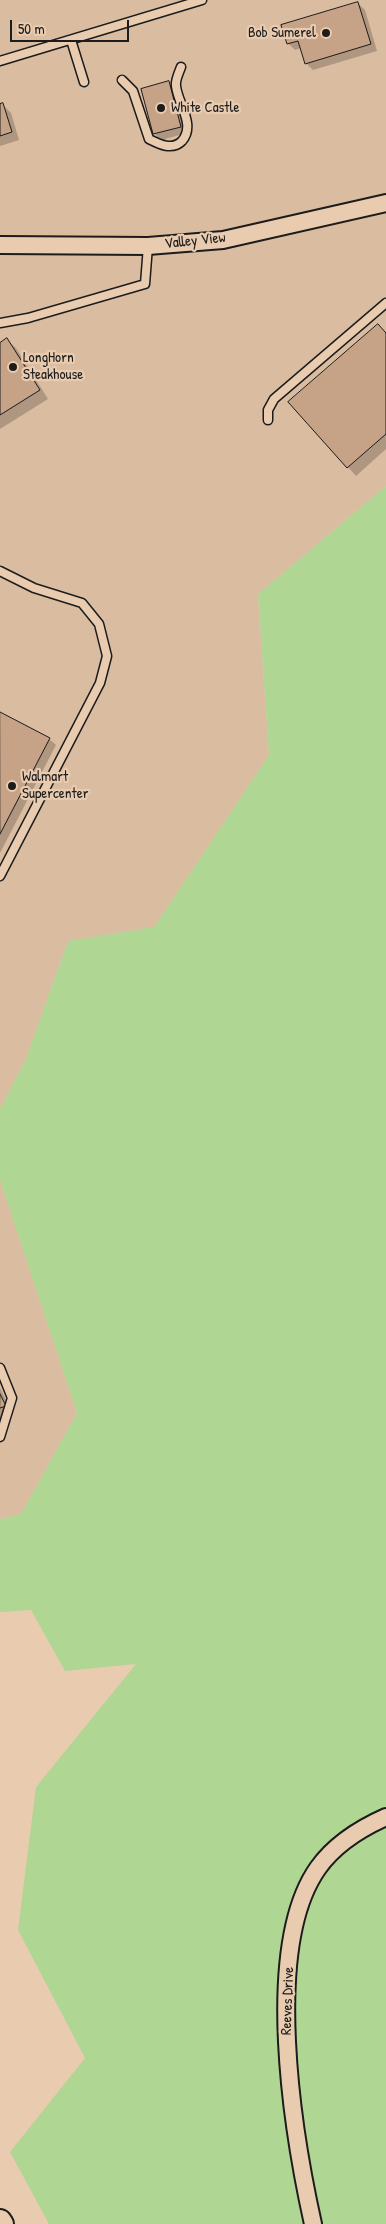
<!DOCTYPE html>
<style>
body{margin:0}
#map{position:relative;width:386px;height:2224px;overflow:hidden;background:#e9ccb0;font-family:"Patrick Hand",sans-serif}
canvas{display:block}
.scale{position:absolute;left:10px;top:20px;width:119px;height:22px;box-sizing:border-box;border:2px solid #1c1c1c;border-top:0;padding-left:6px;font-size:15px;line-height:18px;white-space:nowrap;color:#1c1c1c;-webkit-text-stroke:4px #e9ccb0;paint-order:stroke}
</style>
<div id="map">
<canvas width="386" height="2224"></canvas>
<div class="scale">50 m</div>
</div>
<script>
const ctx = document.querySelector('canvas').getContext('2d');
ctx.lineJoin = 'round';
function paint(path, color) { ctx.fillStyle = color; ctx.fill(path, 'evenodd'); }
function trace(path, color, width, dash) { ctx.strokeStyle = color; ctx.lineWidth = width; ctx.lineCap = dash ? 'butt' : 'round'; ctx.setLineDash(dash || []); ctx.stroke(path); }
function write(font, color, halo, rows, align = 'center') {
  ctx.font = font + ' "Patrick Hand",sans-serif'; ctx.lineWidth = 4.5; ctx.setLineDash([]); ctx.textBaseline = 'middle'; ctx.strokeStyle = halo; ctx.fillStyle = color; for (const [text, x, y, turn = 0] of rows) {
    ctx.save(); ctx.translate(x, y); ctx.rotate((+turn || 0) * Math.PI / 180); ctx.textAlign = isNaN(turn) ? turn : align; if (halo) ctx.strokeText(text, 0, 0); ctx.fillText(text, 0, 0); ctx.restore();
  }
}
const built = new Path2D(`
 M0,0h386v486l-128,108 11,161 -115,172 -86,14 -42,118 -26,50z
 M0,1180l77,233 -56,101 -21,5z`);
const green = new Path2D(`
 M386,486v1738h-337l-39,-72 75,-94 -67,-128 18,-143 100,-123 -71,7 -34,-61 -31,2v-93l21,-5 56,-101 -77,-233v-71l26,-50 42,-118 86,-14 115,-172 -11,-161z`);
const shadow = new Path2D(`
 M358,3l7,7 12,41 -64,19 -7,-7 -5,-15 -6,2 -7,-7z
 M168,83l7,6 12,44 -26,7 -7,-7z
 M3,105l8,8 8,27 -19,6v-40z
 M386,334v115l-30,27 -66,-74z
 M7,340l9,8 32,51 -48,30v-85z
 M0,714l49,25 7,6 -56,108z
 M0,1388l13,26 -13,7z`);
const building = new Path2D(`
 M358,2l13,42 -66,20 -7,-23 -11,3 -6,-19z
 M169,81l12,46 -28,7 -12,-45z
 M3,103l9,29 -12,4v-32z
 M378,324l8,9v101l-39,34 -59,-66z
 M7,338l33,52 -40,25v-72z
 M0,712l50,26 -50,96z
 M0,1394l6,12 -6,2z`);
const service = new Path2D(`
 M71,40l13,42
 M0,61l202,-61
 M122,80l11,11 16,48c10,5 23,12 33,2 14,-16 -4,-37 -6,-55 -1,-6 3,-13 5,-19
 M0,323l28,-5 117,-34 3,-38
 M268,420v-10l6,-11 112,-96
 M0,571l34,17 48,15 17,21 8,32 -7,27 -100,193
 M0,1368l12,30 -12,39`);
const minor = new Path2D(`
 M0,245l148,1 75,-6 163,-37
 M313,2224c-20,-90 -51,-277 5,-356 17,-24 41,-39 68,-51`);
const secondary = new Path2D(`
 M0,2221l2,3`);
const markers = [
 [326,33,5,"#1c1c1c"],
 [161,108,5,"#1c1c1c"],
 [13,367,5,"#1c1c1c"],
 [12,786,5,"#1c1c1c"]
];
const poiNames = [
 ["Bob Sumerel",316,33,"right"],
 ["White Castle",171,108],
 ["LongHorn",23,358],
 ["Steakhouse",23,375],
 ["Walmart",22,777],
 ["Supercenter",22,794]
];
const streetNames = [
 ["Valley View",195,241,-6],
 ["Reeves Drive",288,2001,-88]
];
paint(built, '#dabca0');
paint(green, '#afd692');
paint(shadow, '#0003');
paint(building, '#c6a286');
trace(building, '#1c1c1c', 1);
trace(service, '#1c1c1c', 11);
trace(minor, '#1c1c1c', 20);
trace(secondary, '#1c1c1c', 26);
trace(service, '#e9ccb0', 8);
trace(minor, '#e9ccb0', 16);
trace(secondary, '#e9ccb0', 22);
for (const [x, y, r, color] of markers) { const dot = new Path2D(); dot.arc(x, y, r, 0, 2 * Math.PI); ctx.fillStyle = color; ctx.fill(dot); trace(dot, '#e9ccb0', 2); }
write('15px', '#1c1c1c', '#e9ccb0', poiNames, 'left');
write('15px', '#1c1c1c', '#e9ccb0', streetNames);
</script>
